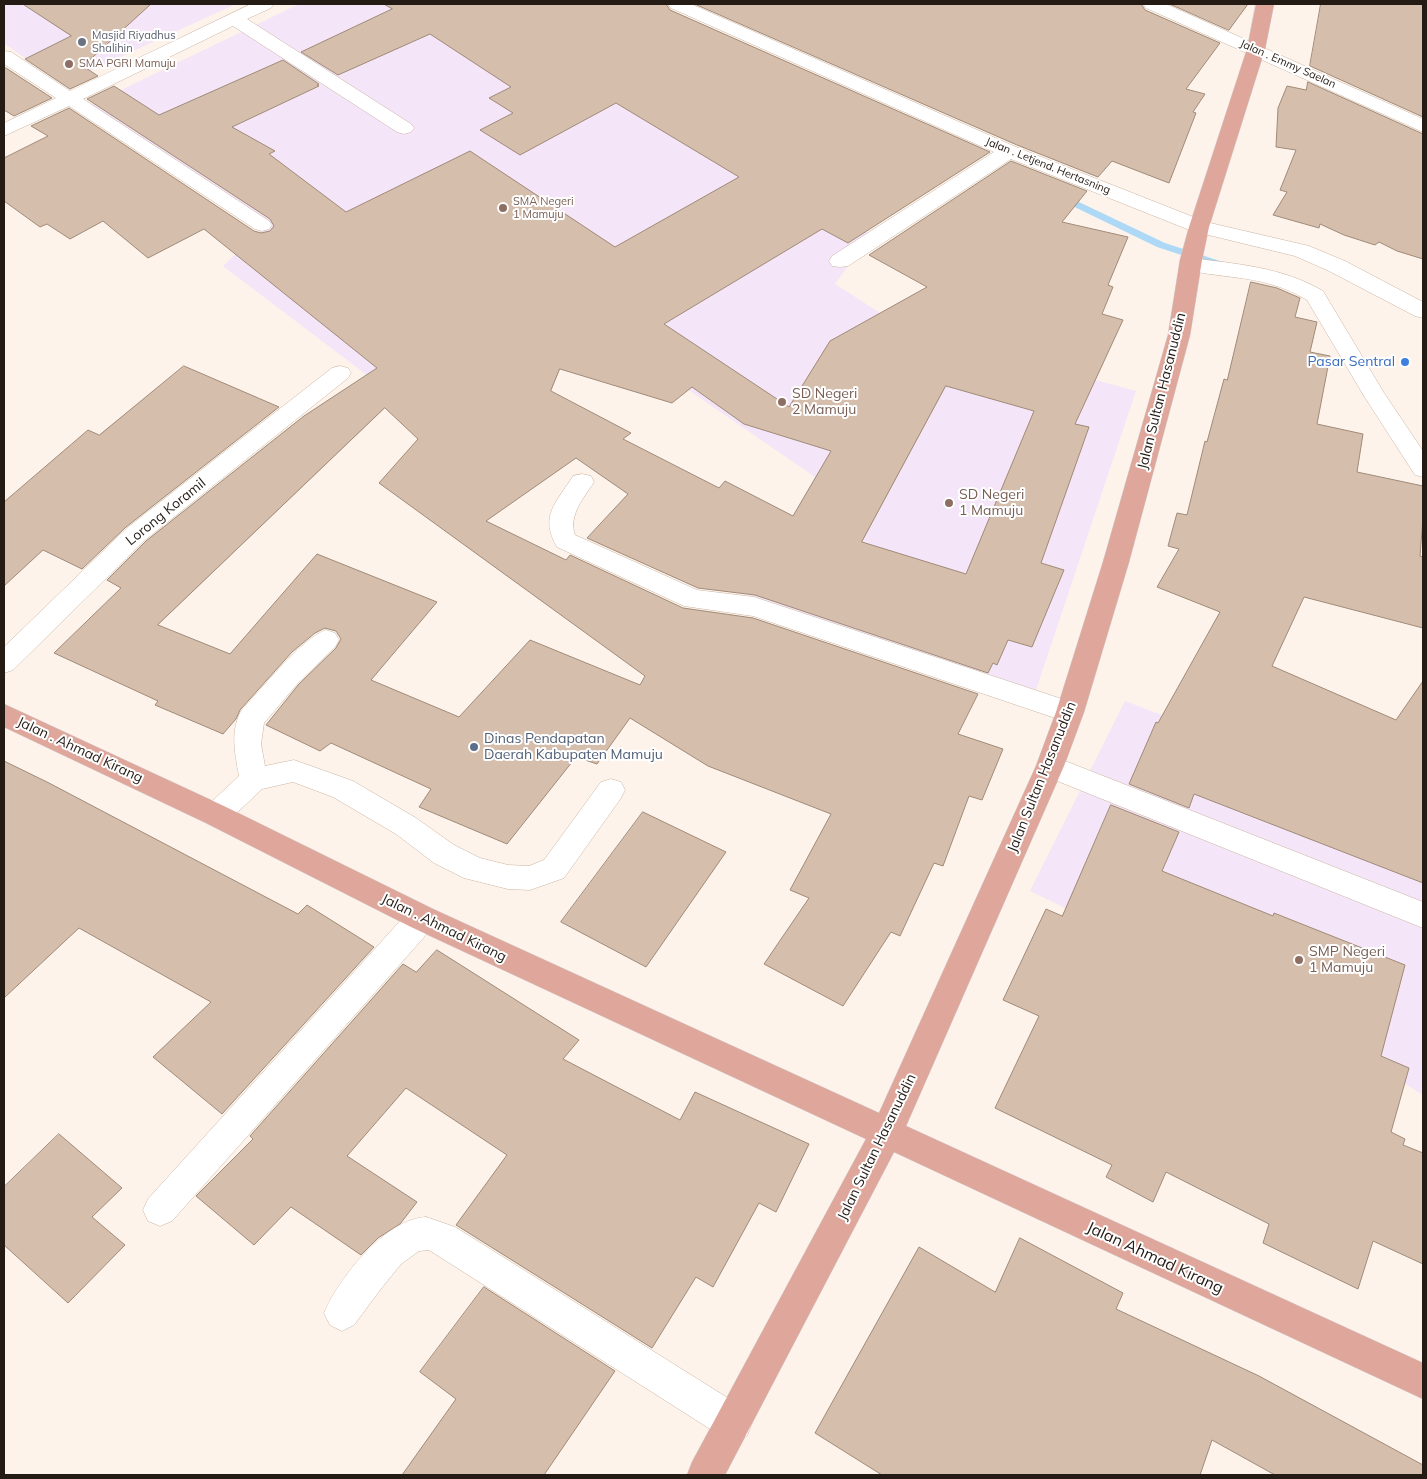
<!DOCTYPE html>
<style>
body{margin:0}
#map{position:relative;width:1427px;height:1479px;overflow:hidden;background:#fdf3eb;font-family:Mulish,sans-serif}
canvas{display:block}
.frame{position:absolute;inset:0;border:5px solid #241b15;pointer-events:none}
</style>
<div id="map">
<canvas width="1427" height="1479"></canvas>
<div class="frame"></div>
</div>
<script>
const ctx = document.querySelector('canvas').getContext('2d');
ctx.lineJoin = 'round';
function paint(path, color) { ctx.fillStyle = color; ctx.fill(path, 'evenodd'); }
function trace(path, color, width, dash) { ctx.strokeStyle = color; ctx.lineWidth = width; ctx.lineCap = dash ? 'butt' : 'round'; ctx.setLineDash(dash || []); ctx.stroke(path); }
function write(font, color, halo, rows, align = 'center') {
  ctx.font = font + ' Mulish,sans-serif'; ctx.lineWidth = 4; ctx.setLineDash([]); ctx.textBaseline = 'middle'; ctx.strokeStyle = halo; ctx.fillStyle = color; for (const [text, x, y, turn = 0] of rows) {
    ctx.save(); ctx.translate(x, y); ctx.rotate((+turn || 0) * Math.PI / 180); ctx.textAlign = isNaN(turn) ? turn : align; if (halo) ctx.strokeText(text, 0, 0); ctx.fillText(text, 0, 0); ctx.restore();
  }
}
const education = new Path2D(`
 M4,4h232l-175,80 -57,-41z
 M299,4h185l179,79 131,108 77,43 -36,50 67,43 234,64 -100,299 -293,-97 41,-63 31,-53 -237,-163 -169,93 -186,-141 43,-42 -178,-118z
 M1125,701l298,114v280l-104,-65 -289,-139z`);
const stream = new Path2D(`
 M1060,193l105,50 61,20 1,2 -1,2h-8l-61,-20 -101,-49 -1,-2z`);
const building = new Path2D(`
 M23,4h128l-68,62 15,10 -28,13 -45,-30 46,-23z
 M384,4h282l4,6 320,142 -142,91 -26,-14 -158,95 125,83 41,-66 97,-54 -58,-32 142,-94 76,30 -25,31 66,15 -20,48 5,2 -11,27 21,6 -48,104 14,3 -48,136 23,7 -32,77 -24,-7 -11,25 -4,-2 -5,10 -233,-78 -57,-7 -111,-50 41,-44 -52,-36 -90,63 80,39 4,-5 113,53 70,10 225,76 -20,40 45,15 -21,51 -13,-4 -26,70 -9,-3 -34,73 -9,-4 -48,74 -79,-42 45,-66 -19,-8 41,-76 -123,-48 -78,-48 -33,46 -21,-7 -69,87 -88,-37 12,-18 -100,-46 -11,8 -54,-26 33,-41 37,-36 5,-9 -5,-8 -11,-3 -10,5 -23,19 -52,58 -4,9 -13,15 -68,-29 3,-4 -104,-48 67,-65 -14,-8 39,-39 158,-125 73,-48 -173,-139 -56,29 -45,-37 -33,18 -23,-15 -7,3 -36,-26v-43l44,-22 -17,-10 38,-18 185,123 7,2 9,-2 4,-5 -4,-7 -183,-120 27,-13 45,29 124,-55 36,24 -2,1 2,1 -87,41 43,24 -6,3 77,58 124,-61 145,96 124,-70 -123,-74 -96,52 -40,-25 33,-17 -24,-15 22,-11 -81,-53 -92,41 -37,-23 91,-43zM560,369l112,34 20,-16 52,37 87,27 -38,65 -68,-35 -6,7 -96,-49 8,-6 -80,-42zM946,386l88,25 -68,163 -104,-32zM385,408l33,31 -39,44 266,193 -5,9 -110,-45 -71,77 -88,-37 66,-78 -120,-48 -87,100 -72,-29z
 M695,4h446l4,6 75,33 -34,46 19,5 -12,18 3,1 -27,70 -57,-22 -14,16 -81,-32z
 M1170,4h78l-19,26z
 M1321,4h102v113l-113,-51z
 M6,68l46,30 -38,18 -10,-6v-41z
 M1308,82l115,52v125l-26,-8 -18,-9 -4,3 -31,-10 -24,-11 -1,4 -46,-13 14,-23 -7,-2 16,-40 -20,-3 2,-39 9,-22 19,4z
 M1251,282l26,6 23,10 -5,19 22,5 -7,30 20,4 -13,68 46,10 -6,38 66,14v32l-3,38 3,1v71l-119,-31 -32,69 124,54 27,-39v202l-229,-89 -5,14 -60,-24 27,-62 2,1 62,-111 -63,-25 22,-38 -11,-3 9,-33 10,2 18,-74 2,1 17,-63 3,1z
 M184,366l95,41 -153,120 -44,42 -39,-19 -39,36v-84l84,-72 11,5z
 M4,761l45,22 249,131 9,-9 67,42 -152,167 -69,-57 58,-55 -132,-74 -75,70z
 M1111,805l68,27 -17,39 111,45 1,-3 131,52 -24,91 28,12 -18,64 14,7 -2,6 20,8v111l-50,-23 -15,48 -95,-46 6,-19 -103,-52 -13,30 -47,-25 6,-12 -117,-57 44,-92 -36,-16 43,-91 16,7z
 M643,812l83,40 -80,115 -85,-45z
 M437,950l142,90 -16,19 117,61 15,-28 114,52 -33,68 -17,-9 -46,84 -17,-10 -44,71 -196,-123 51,-70 -101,-67 -59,68 70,46 -17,22 -22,14 -17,17 -70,-48 -37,38 -58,-49 57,-57 -3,-3 153,-172 13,8z
 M59,1134l63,54 -30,29 33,28 -57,58 -64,-58v-58z
 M1020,1238l103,55 -7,16 143,67 164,89v10h-148l-63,-35 -12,35h-318l-67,-42 104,-186 76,45z
 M484,1287l131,84 -71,104h-142l54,-76 -36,-27z`);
const minor = new Path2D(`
 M251,4h23l-3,4 -24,11 164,105 3,4 -3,4 -7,2 -7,-2 -164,-106 -150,73 186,122 3,4 -3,4 -7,2 -7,-2 -186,-123 -65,30v-13l52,-25 -52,-34v-13l7,1 59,39z
 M668,4h23l325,143 190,75 103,24 36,15 78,41v16l-8,-2 -86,-45 -34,-15 -103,-25 -181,-72 -163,107 -8,1 -8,-1 -3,-5 3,-5 162,-104 -323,-144z
 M1143,4h23l257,115v13l-277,-124z
 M1191,258c46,6 91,9 132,33l61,102 39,58v26l-8,-2 -51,-79 -57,-96c-43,-26 -78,-20 -124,-31l-3,-5 3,-5z
 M340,366l8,2 3,5 -3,5 -203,162 -132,130 -9,3v-26l123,-119 205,-160z
 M582,474l9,2 3,6c-10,16 -26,33 -19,53l122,55 57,7 326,108 4,7 -4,7 -10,4 -317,-107 -69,-10 -127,-59c-18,-31 -1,-44 16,-71z
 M326,630l9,3 4,7 -4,7 -37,36 -34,40 -3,21 4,22 29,-6 59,21 63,37 38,27 26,13 28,7 21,1 15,-6 57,-78 10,-3 10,3 4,8 -4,8 -57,80 -34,12 -22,-1 -44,-11 -30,-15 -38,-29 -63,-37 -40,-15 -31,7 -36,34 -10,4 -10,-4 -4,-8 4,-8 33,-31c-4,-23 -9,-44 2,-65 18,-19 62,-74 85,-81z
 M1050,755l373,147v26l-383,-154 -4,-8 4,-8z
 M422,905l11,4 4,9 -4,9 -261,294 -12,5 -12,-5 -5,-11 5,-11 263,-290z
 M426,1217l29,10 292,183 5,13 -5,13 -13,5 -13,-5 -292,-186 -10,1 -18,13 -21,26 -26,35 -12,6 -12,-6 -6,-12c15,-35 61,-94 102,-96z`);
const major = new Path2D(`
 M1256,4h18l-9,45 -56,178 -7,33 -12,75 -61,227 -45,150 -20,54 -158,360 517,237v36l-529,-247 -169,323h-38l5,-13 174,-323 -455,-212 -205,-104 -202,-96v-23l222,103 207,102 446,204 157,-347 20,-54 47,-150 65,-227 12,-75 9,-33 58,-178z`);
const markers = [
 [82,42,5,"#6b7280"],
 [69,64,5,"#8d6e63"],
 [503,208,5,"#8d6e63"],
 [1405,362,5,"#3f7fe0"],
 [782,402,5,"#8d6e63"],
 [949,503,5,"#8d6e63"],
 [474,747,5,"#5c6f8a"],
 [1299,960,5,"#8d6e63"]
];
const farWorshipnames = [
 ["Masjid Riyadhus",92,36],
 ["Shalihin",92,49]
];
const farEducationnames = [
 ["SMA PGRI Mamuju",79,64],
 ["SMA Negeri",513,202],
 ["1 Mamuju",513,215]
];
const farStreetnames = [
 ["Jalan . Emmy Saelan",1288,64,24],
 ["Jalan . Letjend. Hertasning",1048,166,22]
];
const shopNames = [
 ["Pasar Sentral",1395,362]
];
const streetNames = [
 ["Jalan Sultan Hasanuddin",1162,391,-76],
 ["Lorong Koramil",166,512,-39],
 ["Jalan . Ahmad Kirang",80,750,25],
 ["Jalan Sultan Hasanuddin",1042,777,-68],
 ["Jalan . Ahmad Kirang",444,928,26],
 ["Jalan Sultan Hasanuddin",877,1147,-64]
];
const educationNames = [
 ["SD Negeri",792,394],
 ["2 Mamuju",792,410],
 ["SD Negeri",959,495],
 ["1 Mamuju",959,511],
 ["SMP Negeri",1309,952],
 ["1 Mamuju",1309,968]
];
const serviceNames = [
 ["Dinas Pendapatan",484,739],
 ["Daerah Kabupaten Mamuju",484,755]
];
const nearStreetnames = [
 ["Jalan Ahmad Kirang",1155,1258,25]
];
paint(education, '#f4e5f8');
paint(stream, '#add9f6');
paint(building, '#d6beac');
trace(building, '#a08a78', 1);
trace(minor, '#cbb4a1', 1);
trace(major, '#d3d1d0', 1);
paint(minor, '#fff');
paint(major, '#dfa69b');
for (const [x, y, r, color] of markers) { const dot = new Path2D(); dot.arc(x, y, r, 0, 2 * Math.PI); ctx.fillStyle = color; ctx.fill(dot); trace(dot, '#fff', 2); }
write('11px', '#5b616d', '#fff', farWorshipnames, 'left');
write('11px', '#785e54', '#fff', farEducationnames, 'left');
write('11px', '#241b15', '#fff', farStreetnames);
write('14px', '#366cbe', '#fff', shopNames, 'right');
write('14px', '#241b15', '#fff', streetNames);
write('14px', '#785e54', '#fff', educationNames, 'left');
write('14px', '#4e5e75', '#fff', serviceNames, 'left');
write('16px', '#241b15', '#fff', nearStreetnames);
</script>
